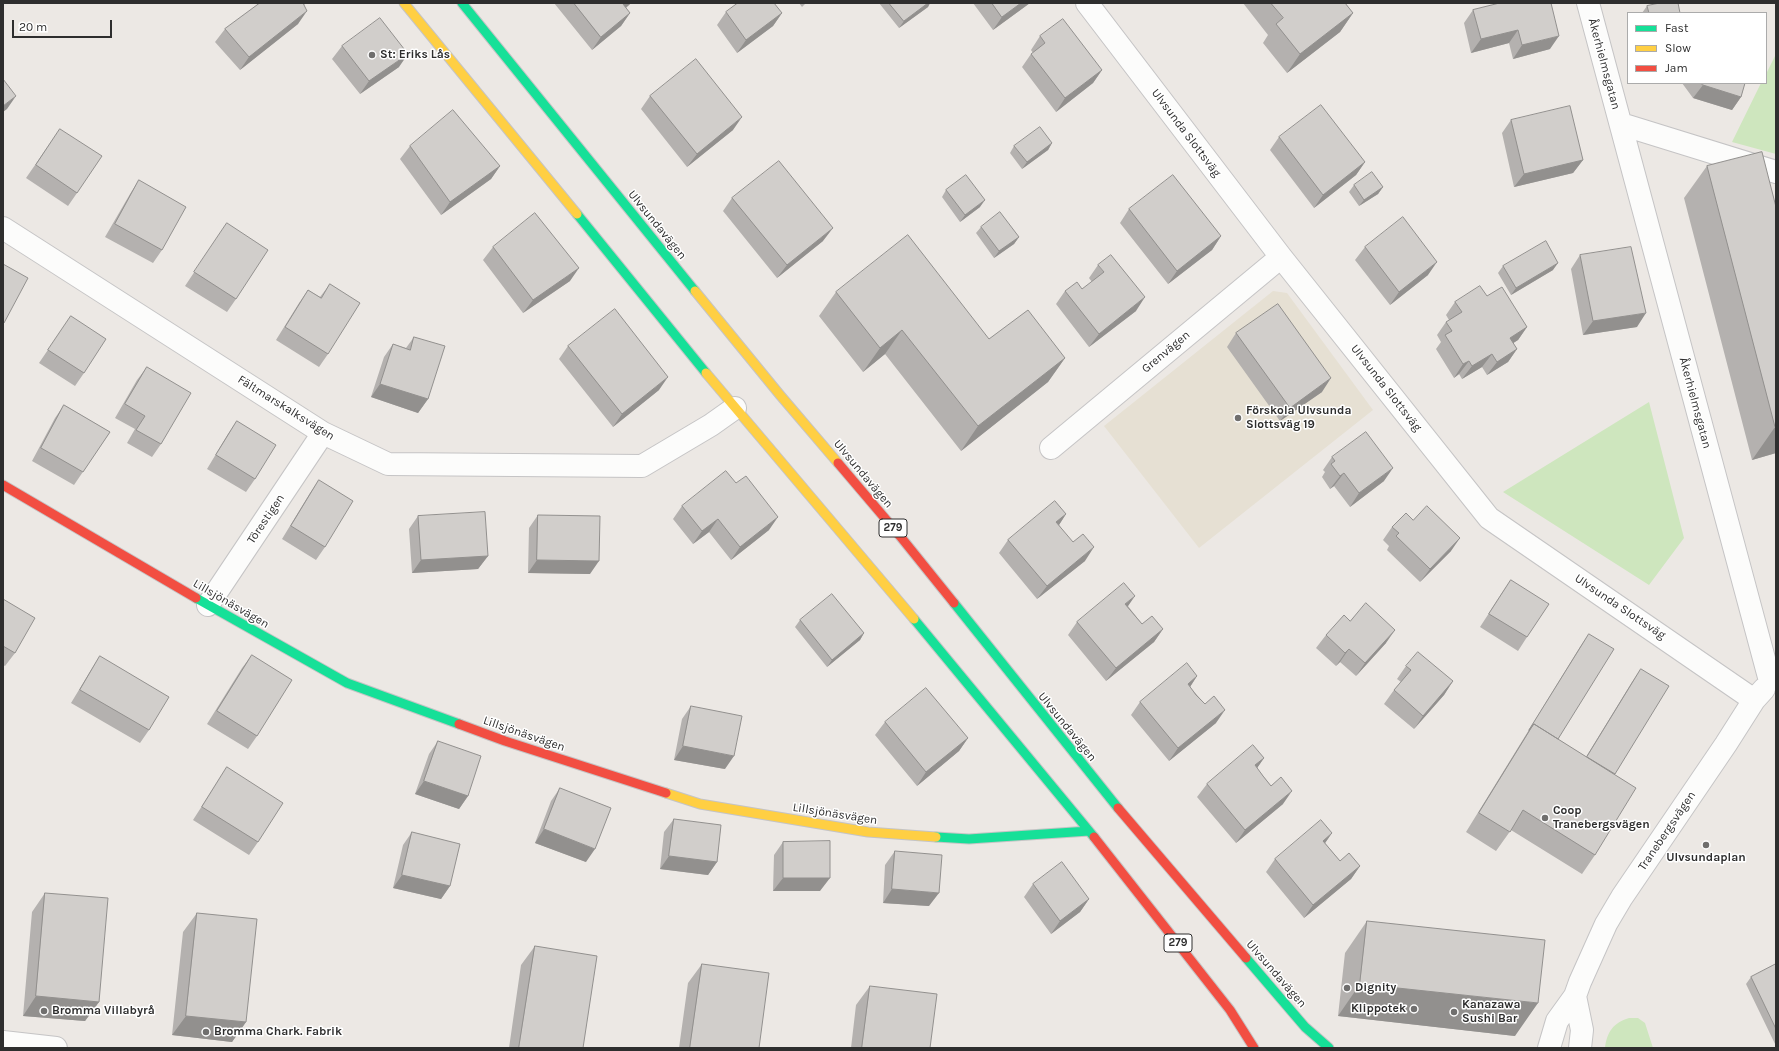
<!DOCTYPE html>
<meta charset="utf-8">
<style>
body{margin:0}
#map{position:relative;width:1779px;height:1051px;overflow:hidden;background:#ece8e4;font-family:Karla,sans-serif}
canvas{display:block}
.frame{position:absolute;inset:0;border:4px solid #2e2e2e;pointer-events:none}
.legend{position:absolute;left:1627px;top:12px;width:140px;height:72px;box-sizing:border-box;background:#fff;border:1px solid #ababab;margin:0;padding:5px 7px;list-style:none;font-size:12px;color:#2e2e2e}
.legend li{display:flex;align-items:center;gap:8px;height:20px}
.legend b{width:20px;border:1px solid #ababab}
.scale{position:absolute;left:12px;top:20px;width:100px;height:18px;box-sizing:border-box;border:2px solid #2e2e2e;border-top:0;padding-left:5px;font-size:12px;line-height:14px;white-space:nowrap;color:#2e2e2e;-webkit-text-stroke:3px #fff;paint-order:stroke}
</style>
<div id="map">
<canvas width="1779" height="1051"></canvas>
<div class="frame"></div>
<ul class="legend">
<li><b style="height:5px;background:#16e098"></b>Fast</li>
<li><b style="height:5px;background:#ffcf43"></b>Slow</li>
<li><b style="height:5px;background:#f24e42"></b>Jam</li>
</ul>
<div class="scale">20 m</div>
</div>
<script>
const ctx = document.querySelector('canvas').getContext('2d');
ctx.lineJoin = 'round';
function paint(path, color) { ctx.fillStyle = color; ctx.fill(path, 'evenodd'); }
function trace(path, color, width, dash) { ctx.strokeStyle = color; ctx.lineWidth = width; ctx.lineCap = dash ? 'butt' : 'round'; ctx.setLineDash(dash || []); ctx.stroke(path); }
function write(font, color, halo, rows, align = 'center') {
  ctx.font = font + ' Karla,sans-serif'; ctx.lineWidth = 3; ctx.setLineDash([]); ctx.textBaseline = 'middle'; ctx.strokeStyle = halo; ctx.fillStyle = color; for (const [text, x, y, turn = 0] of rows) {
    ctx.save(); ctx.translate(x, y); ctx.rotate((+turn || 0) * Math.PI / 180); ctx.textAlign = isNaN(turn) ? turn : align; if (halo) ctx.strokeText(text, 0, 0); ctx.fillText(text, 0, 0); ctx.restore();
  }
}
const education = new Path2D(`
 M1273,291l14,2 86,117 -174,138 -95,-122z`);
const green = new Path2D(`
 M1776,54v100l-44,-12 29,-59h5v-9z
 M1649,402l35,136 -35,47 -146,-93z
 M1629,1018h9l7,5 8,25h-48c2,-16 8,-25 24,-30z`);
const street = new Path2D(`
 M1087,3l194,254 208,261 265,182
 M1588,3l182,678
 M1621,124l155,48
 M3,228l320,205 65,31 254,2 69,-41 24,-17
 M1051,448l230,-191
 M208,605l115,-172
 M1575,996l7,34 -2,18
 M3,1042l53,6
 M1549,1048l8,-27 18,-25 5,-14 26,-58 16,-27 104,-153 28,-44 10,-11`);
const fast = new Path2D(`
 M462,3l233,288
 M577,214l129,159
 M196,598l151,85 112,41
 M954,603l164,205
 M914,619l180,218
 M936,837l33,2 120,-8
 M1246,958l59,69 24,21`);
const slow = new Path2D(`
 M404,3l173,211
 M695,291l85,104 58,68
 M706,373l208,246
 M666,793l34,11 168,28 68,5`);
const jam = new Path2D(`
 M838,463l62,73 54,67
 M3,485l193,113
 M459,724l46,17 161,52
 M1118,808l128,150
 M1094,837l136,173 24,38`);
const wall = new Path2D(`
 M260,3h46l-2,2 -6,19 -58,46 -25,-28 10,-13z
 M554,3h77l-5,5 4,5 -9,13 -29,24z
 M799,3h7l-4,4z
 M879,3h51l-2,4 -29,21z
 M973,3h57l-37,27z
 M1243,3h102l8,10 -13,19 -53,41 -24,-30 5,-8z
 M1500,3l50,46 -37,10 -4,-16 -38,10 -7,-30 9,-13z
 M1647,6l33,7h-38z
 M726,12l56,1 -9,13 -36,27 -20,-28z
 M1040,36l62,34 -9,13 -37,29 -34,-45 9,-13 2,-1 -2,-3z
 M342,46l57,21 -39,27 -28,-35z
 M1682,83h63l-4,14 -9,13 -39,-12z
 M650,96l83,34 -46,37 -46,-58z
 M1511,120l72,40 -10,13 -59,14 -12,-54z
 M60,129l17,64 -9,13 -42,-28z
 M1279,137l86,25 -9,13 -42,33 -44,-58z
 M1052,143l-4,7 -26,19 -12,-16 4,-7z
 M410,146l90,20 -9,13 -50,36 -41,-56z
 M1762,152l14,301 -24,7 -68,-262 23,-32z
 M139,180l23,70 -9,13 -48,-26 25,-43z
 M1354,185l29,2 -5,7 -19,12 -10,-14z
 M946,190l34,17 -20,15 -18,-25z
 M732,198l91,43 -46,37 -54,-67z
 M1129,209l92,27 -9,14 -44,34 -48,-61z
 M227,223l9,76 -9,13 -42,-26z
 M981,227l38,10 -5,7 -20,14 -18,-25z
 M493,247l77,34 -47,32 -40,-53z
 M1365,247l63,28 -38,30 -35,-45z
 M1580,255l57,72 -54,8 -12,-66z
 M1098,265l38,46 -47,36 -33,-43 9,-13 17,-2 10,-7 -3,-4z
 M1503,266l50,4 -42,25 -13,-22z
 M330,284l-2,70 -9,13 -43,-27 23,-37 9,-13 12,7z
 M836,292l153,47 76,19 -17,24 -87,69 -76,-97 -22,18 -44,-56z
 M1487,296l40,31 -9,13 -5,3 4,6 -9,13 -21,13 -5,-8 -20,12 -3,-5 -5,4 -18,-29 5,-7 -4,-7 9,-13 3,-2 -3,-5 9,-13z
 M71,316l13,57 -9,13 -36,-23z
 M1236,333l86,59 -42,29 -53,-74z
 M414,337l14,62 -10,14 -47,-16 13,-40 9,-13 13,4z
 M568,346l91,44 -46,37 -54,-68z
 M147,367l14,77 -9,13 -25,-14 8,-14 -20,-11 22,-38z
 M64,405l46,27 -36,53 -42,-24 23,-43z
 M237,421l18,58 -9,13 -39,-23 21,-35z
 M1332,457l52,24 -34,26 -16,-21 -4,3 -8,-12 3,-5 -2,-2z
 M319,480l6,67 -9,13 -34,-21 28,-46z
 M682,506l87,24 -38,30 -22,-28 -16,12 -20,-25z
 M1066,514l-7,11 26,36 -48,38 -38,-46 9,-13z
 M538,515l52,59 -62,-1 1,-45z
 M418,516l70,40 -10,13 -66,4 -3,-44z
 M1413,520l38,31 -31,31 -33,-32 2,-4 -6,-6 9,-13z
 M1511,580l16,57 -9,14 -38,-24 22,-34z
 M3,599l12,54 -10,13 -2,-1z
 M1128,606l14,18 21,5 -9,13 -48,39 -38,-46 9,-13z
 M800,620l64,13 -4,7 -33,27 -32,-40z
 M1350,621l36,22 -30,33 -16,-14 -4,4 -20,-18 10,-13z
 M1589,634l-31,105 28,18 46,-75 9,-13 -46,186 -13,19 -71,-44 -15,21 -30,-19 114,-185z
 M252,655l5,81 -9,13 -41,-25 35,-56z
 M100,656l49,74 -9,13 -69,-40 20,-33z
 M1406,666l47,15 -9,14 -30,34 -30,-25 10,-14 7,-8 -4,-3z
 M1197,676l-7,11 15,17 11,19 -47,38 -38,-46 9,-13z
 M691,706l34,63 -51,-9 8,-41z
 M885,722l83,16 -9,13 -42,35 -42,-51z
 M438,741l30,55 -9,13 -44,-15 14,-40z
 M1264,758l-7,10 14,18 12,18 -47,39 -39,-46 10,-13z
 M227,767l31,75 -9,13 -56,-35 25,-39z
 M560,788l26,74 -51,-19 16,-42z
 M674,819l43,43 -9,13 -48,-6 4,-37z
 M412,832l38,54 -9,13 -48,-11 10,-43z
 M1332,833l-7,10 15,18 20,5 -9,13 -47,39 -38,-46 9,-13z
 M783,842l37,49h-47l1,-36z
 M895,851l34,55 -46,-3 2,-38z
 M1033,884l56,15 -9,13 -29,22 -27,-37z
 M45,893l54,109 -14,19 -62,-5 9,-104z
 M197,913l49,109 -14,20 -60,-7 11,-103z
 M1367,921l148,115 -177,-20 7,-63z
 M535,946l48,102h-74l12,-83z
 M702,964l57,84h-80l9,-65z
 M1776,964v82l-30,-62 5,-7z
 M870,986l60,62h-79l5,-43z`);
const shadedWall = new Path2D(`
 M624,3h7l-2,2 -16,12z
 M928,3h2l-2,4 -29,21 5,-7z
 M1021,3h9l-37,27 9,-13z
 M307,11l-9,13 -58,46 9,-13z
 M630,13l-9,13 -29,24 9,-13z
 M782,13l-9,13 -36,27 9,-13z
 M1353,13l-13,19 -53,41 13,-19z
 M1518,30l-9,13 -38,10 10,-14z
 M1559,36l-9,13 -37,10 9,-14z
 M408,54l-9,13 -39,27 9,-13z
 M1102,70l-9,13 -37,29 9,-14z
 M1703,85l38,12 -9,13 -39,-12z
 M16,96l-9,13 -4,3v-6z
 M742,117l-9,13 -46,37 10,-13z
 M1052,143l-4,7 -26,19 5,-7z
 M1583,160l-10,13 -59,14 10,-13z
 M1365,162l-9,13 -42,33 9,-13z
 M500,166l-9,13 -50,36 9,-13z
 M1383,187l-5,7 -19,12 5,-6z
 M985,200l-5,7 -20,15 5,-7z
 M833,228l-10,13 -46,37 10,-13z
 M1221,236l-9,14 -44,34 9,-13z
 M1019,237l-5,7 -20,14 5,-7z
 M1437,262l-9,13 -38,30 9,-13z
 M1558,263l-5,7 -42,25 5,-7z
 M579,268l-9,13 -47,32 10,-13z
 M1145,297l-9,14 -47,36 10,-13z
 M1646,313l-9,14 -54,8 10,-14z
 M1527,327l-9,13 -17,11 9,-13z
 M902,330l-17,24 -22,18 17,-24z
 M1517,349l-9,13 -21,13 10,-13z
 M1492,354l-10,13 -20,12 10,-13z
 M1065,358l-17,24 -87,69 17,-25z
 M1469,361l-10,13 -5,4 9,-14z
 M668,377l-9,13 -46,37 9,-13z
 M1331,378l-9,14 -42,29 10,-13z
 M380,384l48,15 -10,14 -47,-16z
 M1775,427h1v26l-24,7z
 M1393,468l-9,13 -34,26 9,-14z
 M1344,473l-10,13 -4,3 10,-13z
 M1066,514l-9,14 -1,-6z
 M778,517l-9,13 -38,30 9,-13z
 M718,519l-9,13 -16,12 9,-13z
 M1460,538l-9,13 -31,31 10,-13z
 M1094,547l-9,14 -48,38 10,-13z
 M488,556l-10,13 -66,4 9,-13z
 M537,560l62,1 -9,13 -62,-1z
 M1135,596l-9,13 -1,-5z
 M1163,629l-9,13 -48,39 10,-13z
 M1395,630l-9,13 -30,33 9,-13z
 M864,633l-4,7 -33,27 5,-7z
 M1349,649l-9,13 -4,4 9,-13z
 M1197,676l-9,14v-6z
 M1453,681l-9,14 -30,34 9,-13z
 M1225,710l-9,13 -47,38 9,-13z
 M968,738l-9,13 -42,35 9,-14z
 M683,746l51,10 -9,13 -51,-9z
 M1264,758l-9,13v-6z
 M424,781l44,15 -9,13 -44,-15z
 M1292,791l-9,13 -47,39 9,-13z
 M544,829l51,20 -9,13 -51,-19z
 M1332,833l-9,13v-5z
 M669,856l48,6 -9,13 -48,-6z
 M1360,866l-9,13 -47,39 9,-13z
 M402,875l48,11 -9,13 -48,-11z
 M783,878h47l-10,13h-47z
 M892,889l47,4 -10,13 -46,-3z
 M1089,899l-9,13 -29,22 9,-13z
 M1360,984l178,19 -23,33 -177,-20z
 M36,996l63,6 -14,19 -62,-5z
 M186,1016l60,6 -14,20 -60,-7z`);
const building = new Path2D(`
 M260,3h43l4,8 -58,46 -24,-28z
 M574,3h50l-1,1 7,9 -29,24z
 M738,3h36l8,10 -36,27 -20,-28z
 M889,3h39l-24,18z
 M992,3h29l-19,14z
 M1271,3h74l8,10 -53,41 -24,-30 7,-6z
 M1500,3h51l8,33 -37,9 -4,-15 -37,9 -8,-29z
 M1660,3h18l2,10h-31l-2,-7z
 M380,18l28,36 -39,27 -27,-35z
 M1063,19l39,51 -37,28 -34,-44 14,-11 -5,-7z
 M696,59l46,58 -45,37 -47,-58z
 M3,79l13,17 -13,10z
 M1701,83h44l-4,14 -38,-12z
 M1321,105l44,57 -42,33 -44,-58z
 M1570,106l13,54 -59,14 -13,-54z
 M453,110l47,56 -50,36 -40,-56z
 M1040,127l12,16 -25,19 -13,-16z
 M60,129l42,27 -25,37 -41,-28z
 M1762,152l14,55v220h-1l-68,-261z
 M779,161l54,67 -46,37 -55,-67z
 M1372,172l11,15 -19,13 -10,-15z
 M966,175l19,25 -20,15 -19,-25z
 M1173,175l48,61 -44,35 -48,-62z
 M139,180l47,27 -24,43 -47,-26z
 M1000,212l19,25 -20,14 -18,-24z
 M535,213l44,55 -46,32 -40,-53z
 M1403,217l34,45 -38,30 -34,-45z
 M227,223l41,27 -32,49 -42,-27z
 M908,235l81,104 39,-29 37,48 -87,68 -76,-96 -22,18 -44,-56z
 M1546,241l12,22 -42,25 -13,-22z
 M1631,247l15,66 -53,8 -13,-66z
 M1111,255l34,42 -46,37 -34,-43 12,-9 5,7 22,-17 -6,-7z
 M3,264l25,14 -24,45 -1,-1z
 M330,284l30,19 -32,51 -43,-27 23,-37 13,8z
 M1480,286l7,10 15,-9 25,40 -17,11 7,11 -20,13 -5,-8 -20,12 -3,-5 -6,3 -18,-29 7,-4 -6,-9 16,-10 -7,-10z
 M1278,304l53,74 -41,30 -54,-75z
 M615,309l53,68 -46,37 -54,-68z
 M71,316l35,23 -22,34 -36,-23z
 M414,337l31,9 -17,53 -48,-15 13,-40 17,6z
 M147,367l44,26 -30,51 -25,-14 9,-14 -20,-12z
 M64,405l46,27 -27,40 -42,-24z
 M237,421l39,24 -21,34 -39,-24z
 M1366,432l27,36 -34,25 -15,-20 -4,3 -9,-12 4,-3 -3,-4z
 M726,471l10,12 10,-7 32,41 -38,30 -22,-28 -16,12 -20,-25z
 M319,480l34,21 -28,46 -34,-21z
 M1055,501l11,13 -10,8 17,20 10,-8 11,13 -47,39 -39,-46z
 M1427,506l33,32 -30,31 -34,-33 3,-3 -7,-6 14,-14 7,7z
 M485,512l3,44 -67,4 -3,-44z
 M538,515l62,1 -1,45 -62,-1z
 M1511,580l38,24 -22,33 -38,-23z
 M1124,583l11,13 -10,8 17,20 10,-8 11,13 -47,39 -39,-46z
 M832,594l32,39 -32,27 -32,-40z
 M3,599l32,19 -20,35 -12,-7z
 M1366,603l29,27 -30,33 -16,-14 -4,4 -19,-18 18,-20 6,6z
 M1589,634l25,15 -56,90 -24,-15 -5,6z
 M1418,652l35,29 -30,35 -29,-26 17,-20 -5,-4z
 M252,655l40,25 -35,56 -40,-25z
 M100,656l69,41 -20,33 -69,-40z
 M1187,663l10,13 -9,8 8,11 9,9 9,-8 11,14 -47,38 -38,-46z
 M1641,669l28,17 -54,88 -28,-17z
 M926,688l42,50 -42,34 -41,-50z
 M691,706l51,10 -8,40 -51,-10z
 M1534,724l102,64 -41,67 -72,-45 -13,22 -31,-19z
 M438,741l43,15 -13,40 -44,-15z
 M1253,745l11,13 -9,7 8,11 8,10 10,-9 11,14 -47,39 -38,-46z
 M227,767l56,36 -25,39 -56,-35z
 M560,788l51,20 -16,41 -51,-20z
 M674,819l47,6 -4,37 -48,-6z
 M1321,820l11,13 -9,8 17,20 9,-8 11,13 -47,39 -38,-46z
 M412,832l48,12 -10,42 -48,-11z
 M830,841v37h-47v-36z
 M895,851l47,4 -3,38 -47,-4z
 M1062,862l27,37 -29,22 -27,-37z
 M45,893l63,5 -9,104 -63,-6z
 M197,913l60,6 -11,103 -60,-6z
 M1367,921l178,19 -7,63 -178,-19z
 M535,946l62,10 -14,92h-64z
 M702,964l67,9 -10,75h-69z
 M1776,964v65l-25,-52z
 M870,986l67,8 -7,54h-68z`);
const markers = [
 [372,55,4,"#706f6e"],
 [1238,418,4,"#706f6e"],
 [1545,818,4,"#706f6e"],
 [1706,845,4,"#706f6e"],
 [1347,988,4,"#706f6e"],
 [1414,1009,4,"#706f6e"],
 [44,1011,4,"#706f6e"],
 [1454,1012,4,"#706f6e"],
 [206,1032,4,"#706f6e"]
];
const shields = [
 [893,528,28],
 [1178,943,28]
];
const shieldNames = [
 ["279",893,528],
 ["279",1178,943]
];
const poiNames = [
 ["St: Eriks Lås",380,55],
 ["Förskola Ulvsunda",1246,411],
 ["Slottsväg 19",1246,425],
 ["Coop",1553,811],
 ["Tranebergsvägen",1553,825],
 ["Ulvsundaplan",1706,858,"center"],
 ["Dignity",1355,988],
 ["Kanazawa",1462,1005],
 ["Sushi Bar",1462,1019],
 ["Klippotek",1406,1009,"right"],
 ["Bromma Villabyrå",52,1011],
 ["Bromma Chark. Fabrik",214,1032]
];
const streetNames = [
 ["Åkerhielmsgatan",1604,64,75],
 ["Ulvsunda Slottsväg",1186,133,53],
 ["Ulvsundavägen",657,225,51],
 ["Grenvägen",1166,352,-40],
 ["Ulvsunda Slottsväg",1386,388,52],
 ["Åkerhielmsgatan",1695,403,75],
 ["Fältmarskalksvägen",286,408,32],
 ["Ulvsundavägen",863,474,50],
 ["Törestigen",266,519,-56],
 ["Lillsjönäsvägen",231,604,30],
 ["Ulvsunda Slottsväg",1620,607,34],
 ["Ulvsundavägen",1067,727,51],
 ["Lillsjönäsvägen",524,734,19],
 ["Lillsjönäsvägen",835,814,9],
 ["Tranebergsvägen",1667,831,-56],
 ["Ulvsundavägen",1276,974,49]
];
paint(education, '#e6e0d3');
paint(green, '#cee6be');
trace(street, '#c5c4c5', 24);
trace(fast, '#c5c4c5', 11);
trace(slow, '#c5c4c5', 11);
trace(jam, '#c5c4c5', 11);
trace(street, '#fcfcfb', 22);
trace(fast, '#16e098', 9);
trace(slow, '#ffcf43', 9);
trace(jam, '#f24e42', 9);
paint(wall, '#b4b1af');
paint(shadedWall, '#92908e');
paint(building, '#d1cecb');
trace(building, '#92908e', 1);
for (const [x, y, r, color] of markers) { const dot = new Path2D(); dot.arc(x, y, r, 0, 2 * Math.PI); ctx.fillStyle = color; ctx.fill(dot); trace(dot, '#fff', 1.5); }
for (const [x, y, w] of shields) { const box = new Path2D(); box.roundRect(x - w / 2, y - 9, w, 18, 3); ctx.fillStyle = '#fff'; ctx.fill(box); trace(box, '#2e2e2e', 1); }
write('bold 11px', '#2e2e2e', null, shieldNames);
write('bold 12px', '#2e2e2e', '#fff', poiNames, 'left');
write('12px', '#2e2e2e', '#fff', streetNames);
</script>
